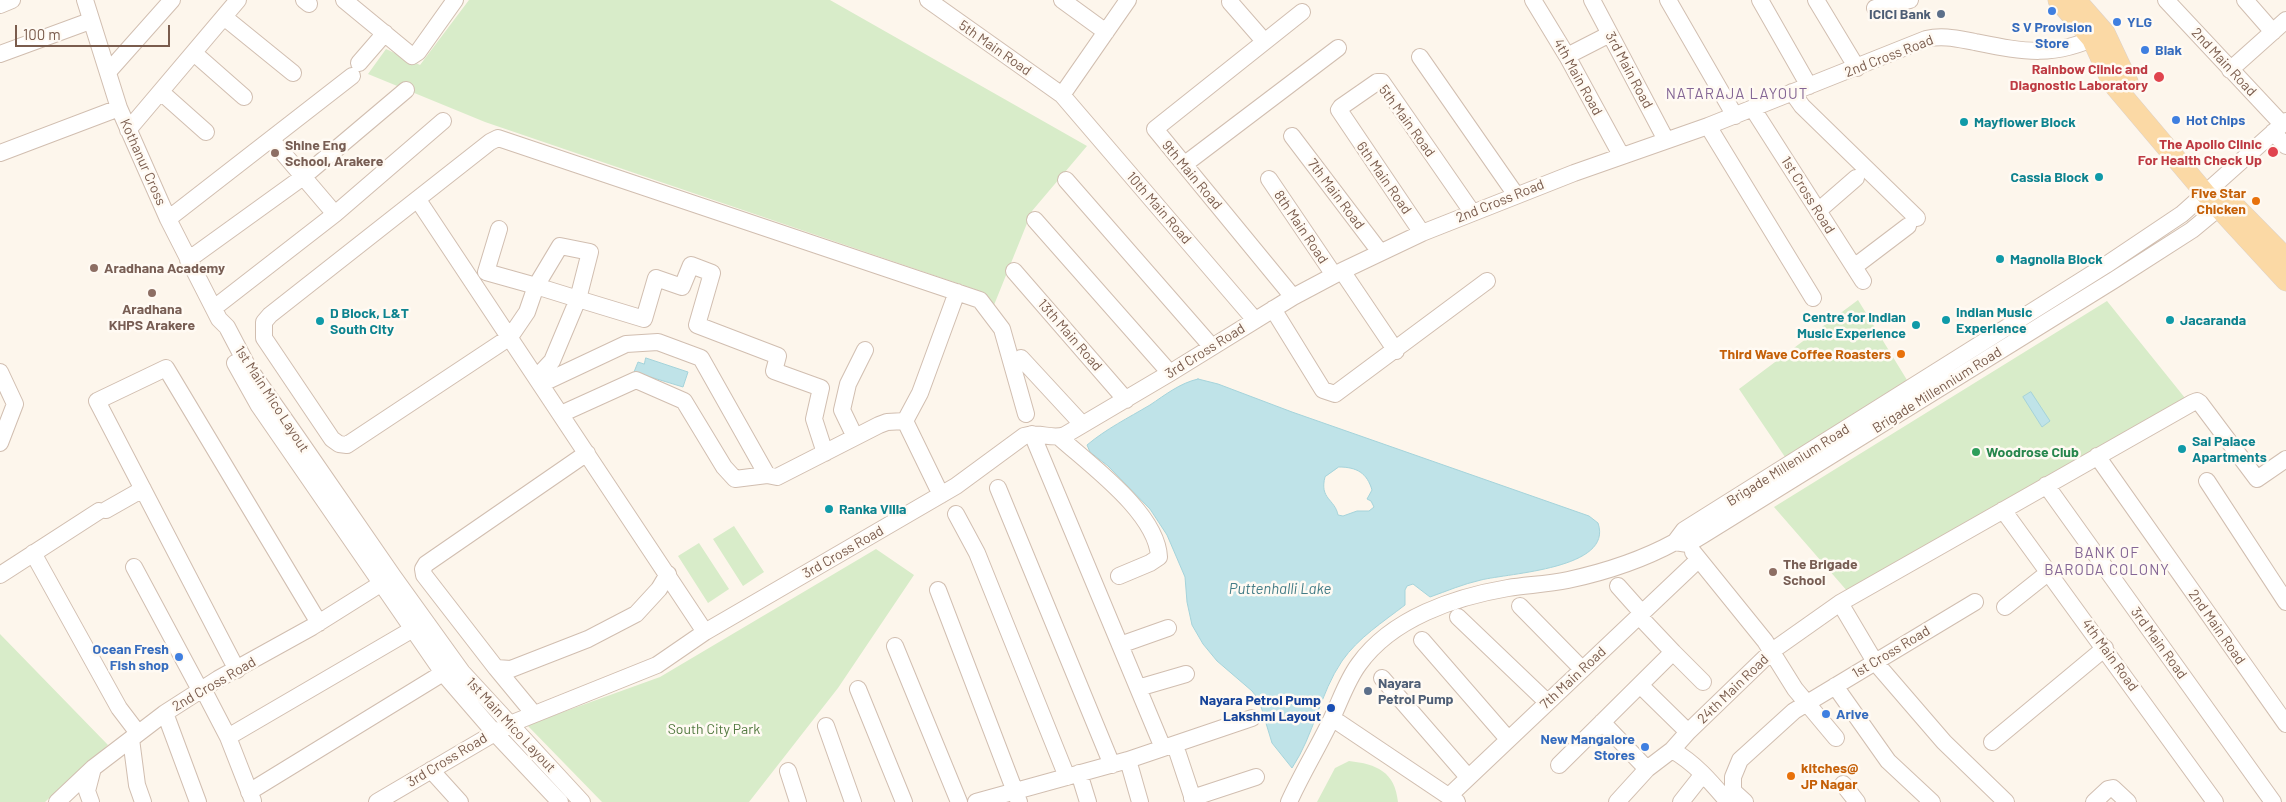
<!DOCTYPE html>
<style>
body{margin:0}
#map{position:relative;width:2286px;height:802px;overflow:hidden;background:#fdf6ec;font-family:Barlow,sans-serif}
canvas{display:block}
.scale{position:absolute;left:15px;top:25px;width:155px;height:22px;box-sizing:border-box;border:2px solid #7a5c4d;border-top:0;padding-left:6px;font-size:15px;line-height:18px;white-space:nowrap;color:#7a5c4d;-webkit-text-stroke:4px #fffaf3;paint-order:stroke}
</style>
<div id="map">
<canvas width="2286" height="802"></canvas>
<div class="scale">100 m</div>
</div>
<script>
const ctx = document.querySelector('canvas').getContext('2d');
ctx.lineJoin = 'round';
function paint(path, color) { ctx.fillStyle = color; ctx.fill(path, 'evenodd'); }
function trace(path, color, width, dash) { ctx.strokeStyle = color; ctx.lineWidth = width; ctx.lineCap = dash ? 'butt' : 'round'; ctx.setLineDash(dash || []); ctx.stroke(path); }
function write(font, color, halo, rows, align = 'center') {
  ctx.font = font + ' Barlow,sans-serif'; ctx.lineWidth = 5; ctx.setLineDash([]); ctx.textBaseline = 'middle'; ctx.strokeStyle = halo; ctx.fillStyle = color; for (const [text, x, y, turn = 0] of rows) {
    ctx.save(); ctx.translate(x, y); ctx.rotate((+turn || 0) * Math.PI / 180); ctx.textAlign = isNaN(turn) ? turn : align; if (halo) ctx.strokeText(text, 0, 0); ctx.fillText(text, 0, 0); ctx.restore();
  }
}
const green = new Path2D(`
 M469,0h361l257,146 -55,65 -38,94 -11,-13 -498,-170 -117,-48 18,-25 34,16z
 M1858,300l49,80 -122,77 -46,-68z
 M2107,301l78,97 -337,194 -74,-85z
 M734,526l30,46 -21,14 -30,-47z
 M699,543l30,46 -21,14 -30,-47z
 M876,549l38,26 -76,113 -89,114h-147l-75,-77 133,-48z
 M0,634l108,111 -63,57h-45z
 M1349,761c28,3 46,11 49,41h-81l18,-34z`);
const water = new Path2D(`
 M646,358l42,14 -5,15 -49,-15 4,-10 6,2z
 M1198,379l20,5 74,28 297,104 9,7c16,46 -89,50 -117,57 -18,4 -34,11 -51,17l-17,-13 -6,2 -2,4v15c-22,17 -47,33 -63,56 -22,32 -28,74 -50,107l-20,-25 -13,-43 -7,-9 -35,-30 -14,-17 -11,-19 -5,-23 -2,-25 -18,-42 -17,-26 -42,-43 -18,-14 -3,-7c19,-16 41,-27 63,-40 15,-10 30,-22 48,-26zM1339,467c18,0 28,6 33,23l-5,9 4,2 3,6 -5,4h-12l-14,5 -5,-1c-3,-16 -19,-16 -13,-38z
 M2031,392l19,29 -8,6 -19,-30z`);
const minor = new Path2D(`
 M85,0l34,108 49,111 51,100 8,8 21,40 49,70 96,139 69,96 120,130
 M304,0l5,4
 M344,0l68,56 6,-4 37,-52
 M928,0l134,95 193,225
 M1062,0l44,32
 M1533,0l34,56 54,99
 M1592,0l74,140
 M1668,0l67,116
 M1760,0l49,86
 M1816,0l41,68
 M2166,0l116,124
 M2245,0l28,32
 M1230,2l34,39
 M0,5l12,-5
 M1875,8l35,-8
 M224,17l69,56
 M194,53l50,44
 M0,54l90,-33
 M1567,56l43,-22
 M1420,57l96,138
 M359,63l26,-30
 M2230,70l56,-50
 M108,72l64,-72
 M161,92l45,40
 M1792,92l10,14 115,112
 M1062,95l66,-95
 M1753,109l110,172
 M1708,126l105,172
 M128,130l110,-130
 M2273,132l13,14
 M1292,136l88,116
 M271,139l64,75
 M0,153l119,-45
 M1185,164l153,-116
 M1269,179l65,96
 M1066,180l146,167
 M418,200l287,432
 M1818,211l38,-33
 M168,219l184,-143
 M1035,220l135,153
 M499,229l-13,43 50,14 24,-40 30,6 -12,47 66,20 12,-41 26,9 9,-22 21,8 -15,52 81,31 -4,15 47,17 -7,31 11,34
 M1422,233l-83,-123 2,-3 36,-25h5l90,130
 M188,260l115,-83 103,-87
 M1854,267l54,-41
 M1014,271l112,129
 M1342,271l54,80
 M1293,297l-138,-168 147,-117
 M214,308l121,-94 108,-93
 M1273,309l50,81 12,4 152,-113
 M1021,358l61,66
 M235,363l24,43 184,267 51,59 66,70
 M0,372l15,32 -15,39
 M537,377l15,-16 26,-62 -42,-13 -9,26 -17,25 -163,108 -8,-1 -7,-5 -68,-101v-16l6,-7 220,-173 8,-4 482,162 22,29 24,85
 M541,384l85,-40 32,-2 43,16 66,117
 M561,414l75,-34 48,21 40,66 11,12 32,-4 10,2 102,-52 8,-3 18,-1
 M1032,434l131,314
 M855,437l-13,-27 6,-26 17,-34
 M1059,437c31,28 98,76 100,120l-9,6 -31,13
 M587,453l-161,111 -3,5 1,6 72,93 15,1 77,-30 48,-25 23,-25 9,-15
 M2097,456l189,268
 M2207,481l79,121
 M2046,485l227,317
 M998,488l114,277
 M941,495l-36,-74 15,-28 37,-101
 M106,510l37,-21
 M2003,510l212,292
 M956,514l21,39 90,224
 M1675,542l9,-12 422,-265 76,-51 104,-93
 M1675,542l13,2 15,-9 411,-255 78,-50 35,-29
 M1693,552l72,89 30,48 41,49
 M33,553l86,155 19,25
 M134,567l66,123
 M0,575l99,-64
 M1618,586l24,27
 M938,590l81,212
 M1840,603l35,59 69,80 62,60
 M1520,606l62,63
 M2005,607l44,-35
 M1458,617l89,85
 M1422,640l86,99
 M1120,645l48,-17
 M895,646l64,156
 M1673,652l30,30
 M496,668l38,46
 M237,670l-140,-269 69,-33 153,255
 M1382,678l86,99
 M1640,685l48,47
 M1835,686l53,75 44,41
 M1138,688l48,-14
 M203,689l25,48 25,64
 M858,689l46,113
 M165,713l33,89
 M1332,718l125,84
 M1602,722l45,47
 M826,726l27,76
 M228,737l185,-108
 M131,739l6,46 6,17
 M1992,742l113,-94
 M1175,745l19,57
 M1672,750c23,13 39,32 56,52
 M1128,760l12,42
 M1559,765l114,-113 -34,-36
 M431,770l29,32
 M788,771l10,31
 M1079,773l9,29
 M1843,784l14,18
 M249,792l194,-119
 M1449,796l249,-236
 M1192,798l64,-21
 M57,802l36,-34 72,-55 53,-34 94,-52 78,-49
 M91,802l-4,-11 6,-23
 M377,802l133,-78 147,-59 48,-33 251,-146 68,-50c16,-5 27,4 41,-1l105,-62 123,-76 49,-26 80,-38 152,-60 134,-47 218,-87c17,-4 32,0 49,3 50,10 78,16 126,-7
 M976,802l152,-42 124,-42
 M1289,802c13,-29 30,-56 43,-84 9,-19 15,-38 27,-54 33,-46 96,-67 149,-76 20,-3 40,-4 60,-8 37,-8 74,-20 107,-38
 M1617,802l30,-33 25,-19 16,-18 84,-81 68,-48 352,-200 5,-2 3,2 57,76 29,-20
 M1681,802l22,-28
 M1745,802l-11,-10 -1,-4v-11l7,-17 54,-49 181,-109
 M2094,802l14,-13 5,-1 15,14`);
const major = new Path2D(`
 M2058,0l34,39 20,44 93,110 81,88
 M2076,0l29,33 23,49
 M2228,199l58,59`);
const markers = [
 [2052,11,5,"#3f7fe0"],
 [1941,14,5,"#5c6f8a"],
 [2117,22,5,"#3f7fe0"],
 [2145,50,5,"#3f7fe0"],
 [2159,77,6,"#e0444e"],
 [2176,120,5,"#3f7fe0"],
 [1964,122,5,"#0f9aa8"],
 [2273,152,6,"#e0444e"],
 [275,153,5,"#8d6e63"],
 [2099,177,5,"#0f9aa8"],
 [2256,201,5,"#e8710a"],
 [2000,259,5,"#0f9aa8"],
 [94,268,5,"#8d6e63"],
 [152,293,5,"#8d6e63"],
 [1946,320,5,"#0f9aa8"],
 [2170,320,5,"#0f9aa8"],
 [320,321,5,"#0f9aa8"],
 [1916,325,5,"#0f9aa8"],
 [1901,354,5,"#e8710a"],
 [2182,449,5,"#0f9aa8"],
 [1976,452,5,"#2e9e5b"],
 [829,509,5,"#0f9aa8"],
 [1773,572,5,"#8d6e63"],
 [179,657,5,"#3f7fe0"],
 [1368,691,5,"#5c6f8a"],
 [1331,708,5,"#1a4fb4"],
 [1826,714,5,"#3f7fe0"],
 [1645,747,5,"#3f7fe0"],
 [1791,776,5,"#e8710a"]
];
const serviceNames = [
 ["ICICI Bank",1931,14],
 ["Nayara",1378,683,"left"],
 ["Petrol Pump",1378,699,"left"]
];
const shopNames = [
 ["YLG",2127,22],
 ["S V Provision",2052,27,"center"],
 ["Store",2052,43,"center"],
 ["Blak",2155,50],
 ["Hot Chips",2186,120],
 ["Ocean Fresh",169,649,"right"],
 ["Fish shop",169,665,"right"],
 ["Arive",1836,714],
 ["New Mangalore",1635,739,"right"],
 ["Stores",1635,755,"right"]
];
const streetNames = [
 ["5th Main Road",995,48,35],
 ["2nd Cross Road",1889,56,-21],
 ["2nd Main Road",2224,62,47],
 ["3rd Main Road",1629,70,62],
 ["4th Main Road",1578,77,61],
 ["5th Main Road",1407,121,54],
 ["Kothanur Cross",143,162,66],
 ["9th Main Road",1192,175,50],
 ["6th Main Road",1384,178,55],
 ["7th Main Road",1336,194,53],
 ["1st Cross Road",1808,195,58],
 ["2nd Cross Road",1500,201,-22],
 ["10th Main Road",1159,208,49],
 ["8th Main Road",1301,227,56],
 ["13th Main Road",1070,335,49],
 ["3rd Cross Road",1205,351,-32],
 ["Brigade Millennium Road",1937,390,-32],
 ["1st Main Mico Layout",272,399,57],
 ["Brigade Millenium Road",1788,465,-32],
 ["3rd Cross Road",843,552,-30],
 ["2nd Main Road",2217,627,55],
 ["3rd Main Road",2159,643,54],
 ["1st Cross Road",1891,652,-31],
 ["4th Main Road",2110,655,54],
 ["7th Main Road",1573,678,-43],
 ["2nd Cross Road",214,684,-30],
 ["24th Main Road",1733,689,-44],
 ["1st Main Mico Layout",511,725,47],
 ["3rd Cross Road",447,760,-31]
];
const healthNames = [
 ["Rainbow Clinic and",2148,69],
 ["Diagnostic Laboratory",2148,85],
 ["The Apollo Clinic",2262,144],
 ["For Health Check Up",2262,160]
];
const cultureNames = [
 ["Mayflower Block",1974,122],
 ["Cassia Block",2089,177,"right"],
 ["Magnolia Block",2010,259],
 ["Indian Music",1956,312],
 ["Experience",1956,328],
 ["D Block, L&T",330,313],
 ["South City",330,329],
 ["Centre for Indian",1906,317,"right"],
 ["Music Experience",1906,333,"right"],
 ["Jacaranda",2180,320],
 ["Sai Palace",2192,441],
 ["Apartments",2192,457],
 ["Ranka Villa",839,509]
];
const educationNames = [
 ["Shine Eng",285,145],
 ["School, Arakere",285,161],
 ["Aradhana Academy",104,268],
 ["Aradhana",152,309,"center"],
 ["KHPS Arakere",152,325,"center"],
 ["The Brigade",1783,564],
 ["School",1783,580]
];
const foodNames = [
 ["Five Star",2246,193],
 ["Chicken",2246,209],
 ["Third Wave Coffee Roasters",1891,354],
 ["kitches@",1801,768,"left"],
 ["JP Nagar",1801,784,"left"]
];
const leisureNames = [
 ["Woodrose Club",1986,452]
];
const transitNames = [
 ["Nayara Petrol Pump",1321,700],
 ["Lakshmi Layout",1321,716]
];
const parkNames = [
 ["South City Park",714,729]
];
const neighbourhoodNames = [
 ["NATARAJA LAYOUT",1737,94],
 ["BANK OF",2107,553],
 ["BARODA COLONY",2107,570]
];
const waterNames = [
 ["Puttenhalli Lake",1280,589]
];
paint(green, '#d8ecc9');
paint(water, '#bfe3e8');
trace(water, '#a5d3da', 1);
trace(minor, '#d1beb0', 18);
trace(major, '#dad1cd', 21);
trace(minor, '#fff', 16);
trace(major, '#fbd9a5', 20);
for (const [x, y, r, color] of markers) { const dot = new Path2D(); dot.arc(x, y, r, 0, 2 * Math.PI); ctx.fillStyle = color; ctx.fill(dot); trace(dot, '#fffaf3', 2); }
write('bold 14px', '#4e5e75', '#fffaf3', serviceNames, 'right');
write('bold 14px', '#366cbe', '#fffaf3', shopNames, 'left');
write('14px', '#7a5c4d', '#fffaf3', streetNames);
write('bold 14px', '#be3a42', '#fffaf3', healthNames, 'right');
write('bold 14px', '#0d838f', '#fffaf3', cultureNames, 'left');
write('bold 14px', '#785e54', '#fffaf3', educationNames, 'left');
write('bold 14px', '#c56008', '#fffaf3', foodNames, 'right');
write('bold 14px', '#27864d', '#fffaf3', leisureNames, 'left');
write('bold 14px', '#164399', '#fffaf3', transitNames, 'right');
write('14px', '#537a41', '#fffaf3', parkNames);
ctx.letterSpacing = '1px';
write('15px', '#846695', '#fffaf3', neighbourhoodNames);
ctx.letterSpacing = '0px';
write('italic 15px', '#437c86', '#fffaf3', waterNames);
</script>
